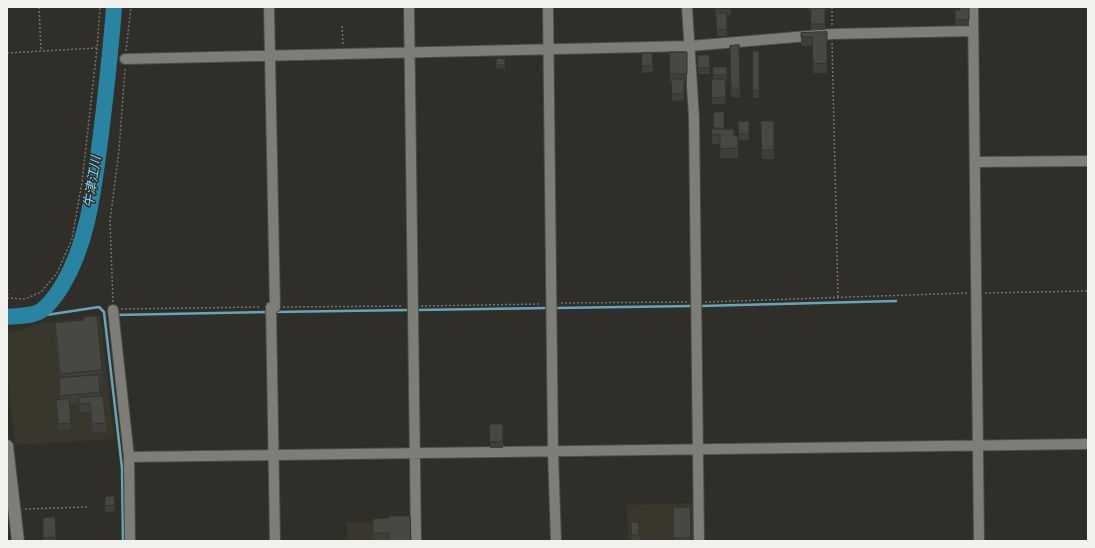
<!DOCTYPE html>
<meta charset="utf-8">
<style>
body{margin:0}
#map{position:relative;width:1095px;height:548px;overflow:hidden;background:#2f2e29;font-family:Arial,sans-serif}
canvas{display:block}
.frame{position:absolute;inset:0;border:8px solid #f1f1ee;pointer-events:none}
</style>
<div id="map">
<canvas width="1095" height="548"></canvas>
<div class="frame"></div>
</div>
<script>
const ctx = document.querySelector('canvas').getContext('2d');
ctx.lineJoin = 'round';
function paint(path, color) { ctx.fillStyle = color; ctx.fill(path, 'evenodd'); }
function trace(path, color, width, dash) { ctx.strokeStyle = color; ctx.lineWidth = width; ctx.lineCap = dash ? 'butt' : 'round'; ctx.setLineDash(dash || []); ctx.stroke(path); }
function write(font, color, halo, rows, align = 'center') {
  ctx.font = font + ' Arial,"Noto Sans JP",sans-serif'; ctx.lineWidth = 3; ctx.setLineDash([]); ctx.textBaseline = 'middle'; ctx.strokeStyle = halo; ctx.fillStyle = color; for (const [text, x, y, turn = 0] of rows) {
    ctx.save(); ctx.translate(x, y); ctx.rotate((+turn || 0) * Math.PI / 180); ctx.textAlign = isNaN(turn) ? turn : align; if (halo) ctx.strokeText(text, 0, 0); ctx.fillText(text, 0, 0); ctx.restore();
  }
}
const built = new Path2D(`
 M100,316l14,123 -99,6 -8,-72v-39l34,-11z
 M694,503l1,38h-67l-1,-36z
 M413,521l1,20h-67v-19z`);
const stream = new Path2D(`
 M700,306l196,-5
 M555,308l136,-2
 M416,310l132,-2
 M273,312l137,-2
 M35,314l11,1 53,-8 5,5 18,156 1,73
 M115,315l153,-3`);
const river = new Path2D(`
 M7,317c11,-2 26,0 35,-7 8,-6 15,-16 20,-24 27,-45 32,-100 39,-152 5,-42 10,-84 13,-127`);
const path = new Path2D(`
 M39,7l2,44
 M832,7v18
 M342,26l1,18
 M832,43l6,254
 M126,51l5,-44
 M7,53l90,-5
 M7,285l1,12
 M985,293l103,-2
 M7,298l18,1 16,-7 16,-19 15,-34 10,-57 15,-134 3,-41
 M113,302l-3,-81 9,-71 6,-81
 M705,302l262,-9
 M561,303l126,-1
 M421,306l120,-2
 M283,307l120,-1
 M121,309l140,-2
 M25,509l62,-2`);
const street = new Path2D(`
 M269,7l6,300
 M409,7l7,534
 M548,7l5,445 3,89
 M687,7l7,111 5,423
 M973,7l6,534
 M125,59l565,-13 142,-12 141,-3
 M976,162l112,-1
 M271,307l4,234
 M113,310l16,147 1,84
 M129,457l959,-13`);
const secondary = new Path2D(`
 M7,446l11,95`);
const wall = new Path2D(`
 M715,7h16v8h-4v21h-10l-1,-21h-1z
 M796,7h31v3l-2,1v19h-14v-19h-2l-1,-4z
 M969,7v19h-14v-16h5z
 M827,32v41h-14l-1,-27h-11v-13z
 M739,45l1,52h-9l-1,-51z
 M753,51h6v47h-6z
 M670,52h17v31h-3v17l-12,1v-17h-2z
 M642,53h10l1,19 -11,1z
 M698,55h11l1,19h-12z
 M505,59v10l-9,-1v-3z
 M713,67h14v14h-2l1,23h-14v-25h1z
 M714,112h10v17l10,7h4v22h-18v-14h-8v-15h2z
 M738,121h11v19h-10z
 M761,121h13v38h-12z
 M55,323l47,47v12l-3,1 1,13 6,27v9l-14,1 -2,-21 -10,1 -1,-10 -10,1 2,25 -13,1 -2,-30h4l-1,-12v-10l-4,-42z
 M490,424h13v24h-13z
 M114,496l1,15 -10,1v-15z
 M690,507l1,34h-18v-33z
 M55,517l1,24h-13v-23z
 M373,519l38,22h-38z
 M631,522h8v19h-7z`);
const building = new Path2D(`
 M715,7h16v1l-16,1z
 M960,7h9v13h-14v-10h5z
 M811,8h14v16h-14z
 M716,13h11v16l-10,1z
 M827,32v31l-14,1 -1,-27h-11v-4z
 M739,45l1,43h-9l-1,-42z
 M753,51h6v40h-6z
 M670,52h17v22h-17z
 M642,53h10l1,13h-11z
 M698,55h11l1,13h-12z
 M497,58l8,1v6h-9z
 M713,67h14v8h-14z
 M672,79h12v15h-12z
 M712,79h13l1,18 -14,1z
 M714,112h10v16h-10z
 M738,121h11v13h-10z
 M761,121h13v29h-12z
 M712,129h22v7h4v12l-18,1v-15l-8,1z
 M97,316l5,54 -42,4 -5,-51 29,-3v-3z
 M99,375l1,17 -40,4 -1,-18z
 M103,396l3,27 -14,1 -2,-21 -10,1 -1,-6z
 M69,399l2,24 -13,1 -2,-24z
 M490,424h13v17l-13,1z
 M114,496l1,9 -10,1v-9z
 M690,507l1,31h-18v-30z
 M388,516h22l1,25h-22v-8h-16v-14l16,-1z
 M55,517l1,20 -13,1v-20z
 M631,522h8v13h-7z`);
const waterNames = [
 ["牛津江川",93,182,-81]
];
paint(built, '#39372c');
trace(stream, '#65a5b8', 2.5);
trace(river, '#2984a1', 16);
trace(street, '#4b4b47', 12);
trace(secondary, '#4b4b47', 14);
trace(path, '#74736f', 1.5, [2, 2]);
trace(street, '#7e7e78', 10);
trace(secondary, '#7e7e78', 12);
paint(wall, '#3e3e3a');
paint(building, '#484843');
trace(building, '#32322f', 1);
write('italic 13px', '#89d8f6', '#2f2e29', waterNames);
</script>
